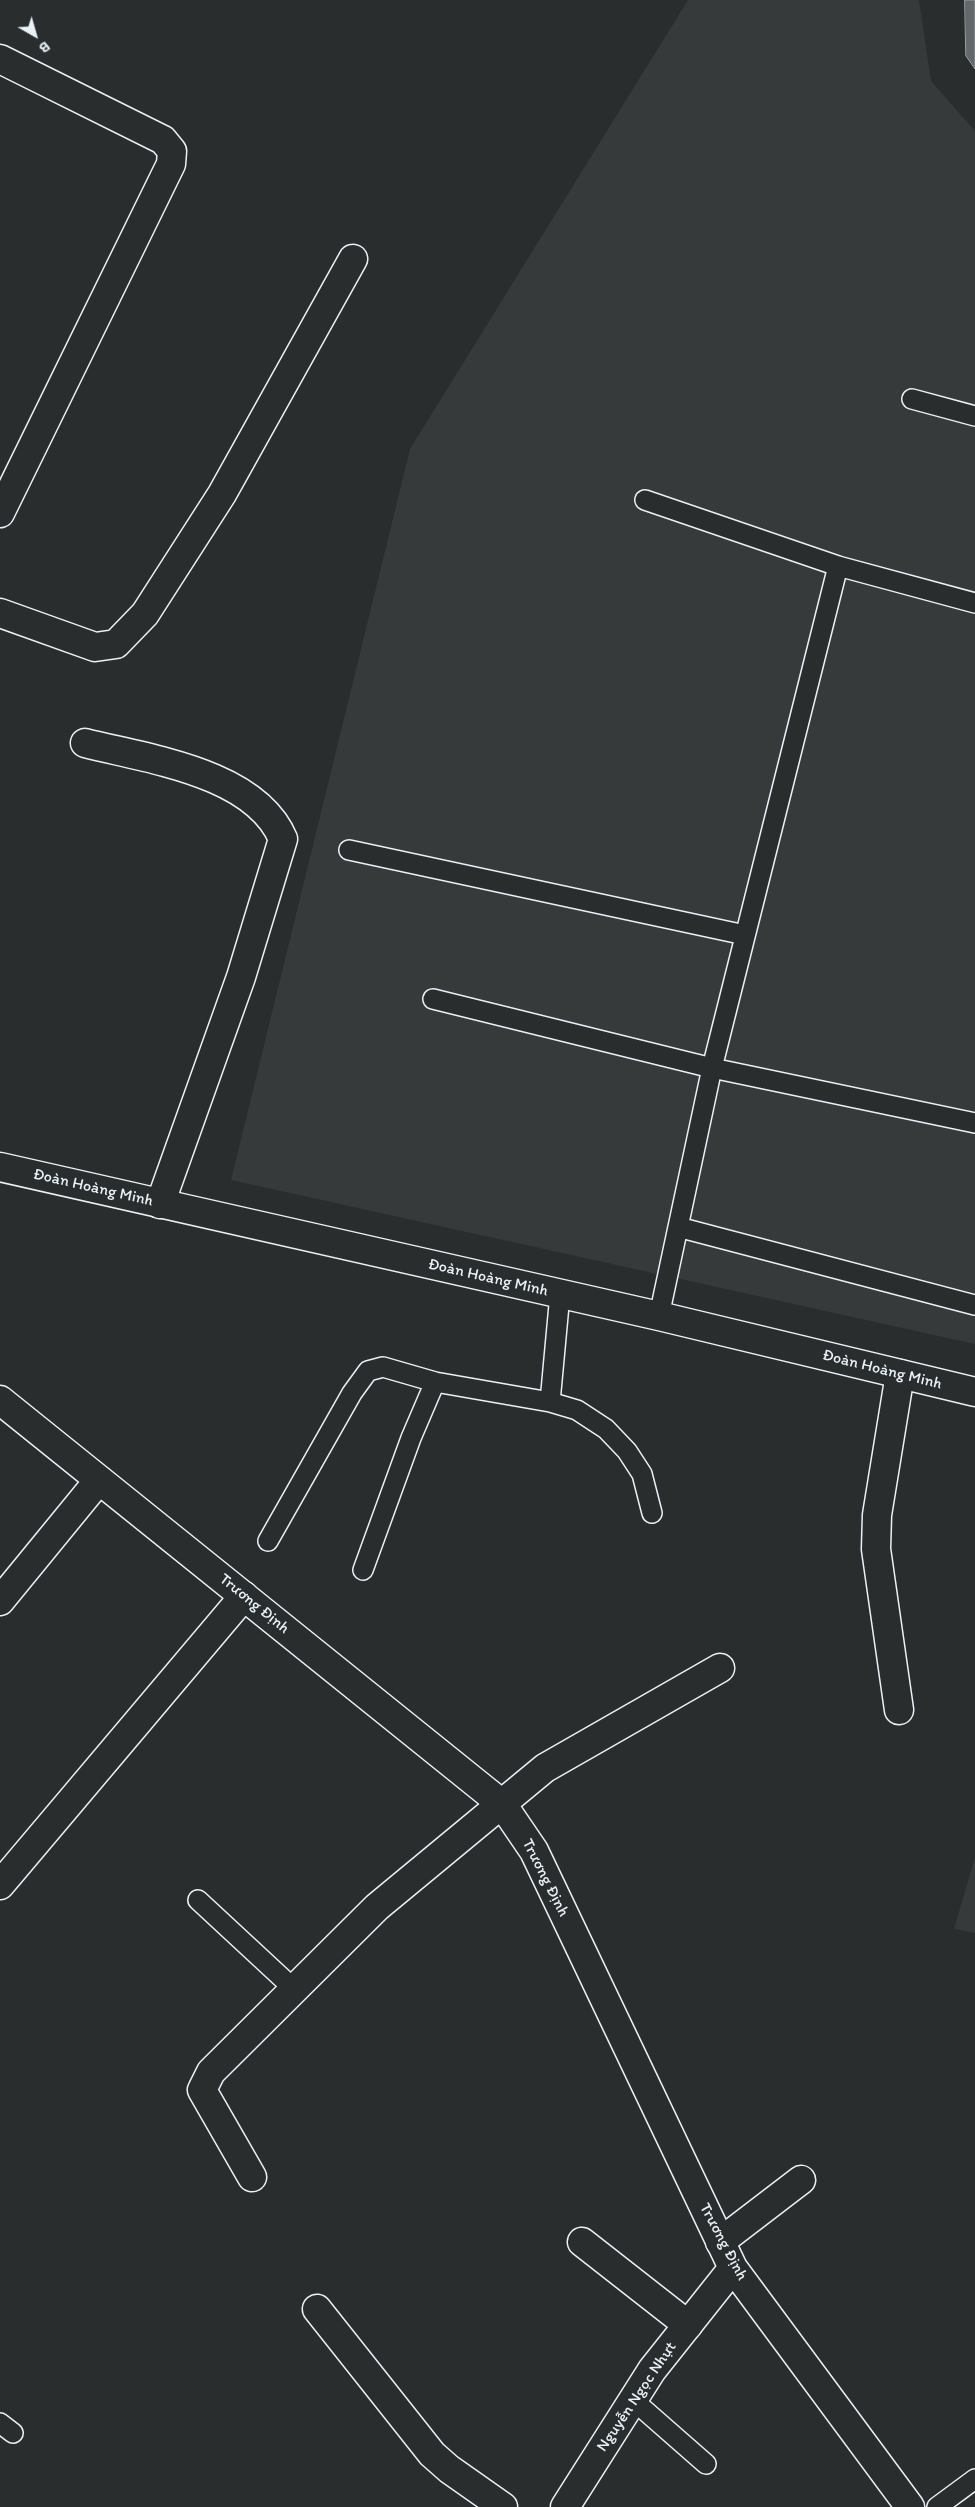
<!DOCTYPE html>
<meta charset="utf-8">
<style>
body{margin:0}
#map{position:relative;width:975px;height:2507px;overflow:hidden;background:#2a2d2e;font-family:Itim,sans-serif}
canvas{display:block}
.north{position:absolute;left:10px;top:10px;width:50px;height:50px;-webkit-text-stroke:4px #2a2d2e;paint-order:stroke;rotate:142deg;font-size:14px;font-weight:700;line-height:20px;text-align:center;color:#e8f1f8}
.north::after{content:'';display:block;margin:auto;width:18px;height:22px;background:#e8f1f8;clip-path:polygon(50% 0,100% 100%,50% 72%,0 100%)}
</style>
<div id="map">
<canvas width="975" height="2507"></canvas>
<div class="north">B</div>
</div>
<script>
const ctx = document.querySelector('canvas').getContext('2d');
ctx.lineJoin = 'round';
function paint(path, color) { ctx.fillStyle = color; ctx.fill(path, 'evenodd'); }
function trace(path, color, width, dash) { ctx.strokeStyle = color; ctx.lineWidth = width; ctx.lineCap = dash ? 'butt' : 'round'; ctx.setLineDash(dash || []); ctx.stroke(path); }
function write(font, color, halo, rows, align = 'center') {
  ctx.font = font + ' Itim,sans-serif'; ctx.lineWidth = 4.5; ctx.setLineDash([]); ctx.textBaseline = 'middle'; ctx.strokeStyle = halo; ctx.fillStyle = color; for (const [text, x, y, turn = 0] of rows) {
    ctx.save(); ctx.translate(x, y); ctx.rotate((+turn || 0) * Math.PI / 180); ctx.textAlign = isNaN(turn) ? turn : align; if (halo) ctx.strokeText(text, 0, 0); ctx.fillText(text, 0, 0); ctx.restore();
  }
}
const built = new Path2D(`
 M688,0h231l12,81 44,50v1213l-744,-164 179,-731z
 M975,1857v76l-21,-4z`);
const water = new Path2D(`
 M965,0h10v69l-9,-13z`);
const service = new Path2D(`
 M912,399l63,17
 M645,500l193,66 137,37
 M349,850l396,85
 M433,999l279,69 263,55
 M678,1227l297,78
 M659,1316l53,-248 126,-502
 M550,1402l27,8 29,19 21,22 15,23 10,39
 M268,1541l84,-148 16,-22 15,-4 52,15
 M363,1570l48,-132 24,-56 115,20 10,-108
 M198,1900l97,90
 M633,2400l73,64
 M0,2423l13,10
 M937,2507l38,-28`);
const minor = new Path2D(`
 M0,59l163,81 9,11 -1,13 -171,349
 M0,613l95,34 21,-3 29,-30 77,-120 131,-235
 M85,743c62,16 170,29 198,96l-42,138 -81,227
 M0,1601l99,-121
 M899,1710l-23,-161 1,-34 23,-141
 M0,1885l244,-289
 M252,2177l-50,-87 9,-18 166,-165 168,-139 175,-100
 M582,2242l106,83
 M720,2242l81,-62
 M317,2309l115,145 17,15 54,38`);
const tertiary = new Path2D(`
 M0,1400l502,404 32,47 199,417 177,239
 M565,2507l87,-137 81,-102`);
const secondary = new Path2D(`
 M0,1167l659,149 316,76`);
const streetNames = [
 ["Đoàn Hoàng Minh",93,1188,13],
 ["Đoàn Hoàng Minh",488,1278,13],
 ["Đoàn Hoàng Minh",882,1370,14],
 ["Trương Định",254,1604,39],
 ["Trương Định",545,1878,63],
 ["Trương Định",723,2242,62],
 ["Nguyễn Ngọc Nhựt",637,2397,-56]
];
paint(built, '#363a3b');
paint(water, '#63686b');
trace(water, '#989fa3', 1);
trace(service, '#e8f1f8', 22);
trace(minor, '#e8f1f8', 31);
trace(tertiary, '#e8f1f8', 31);
trace(secondary, '#e8f1f8', 31);
trace(service, '#2a2d2e', 19);
trace(minor, '#2a2d2e', 28);
trace(tertiary, '#2a2d2e', 28);
trace(secondary, '#2a2d2e', 28);
write('16px', '#e8f1f8', '#2a2d2e', streetNames);
</script>
